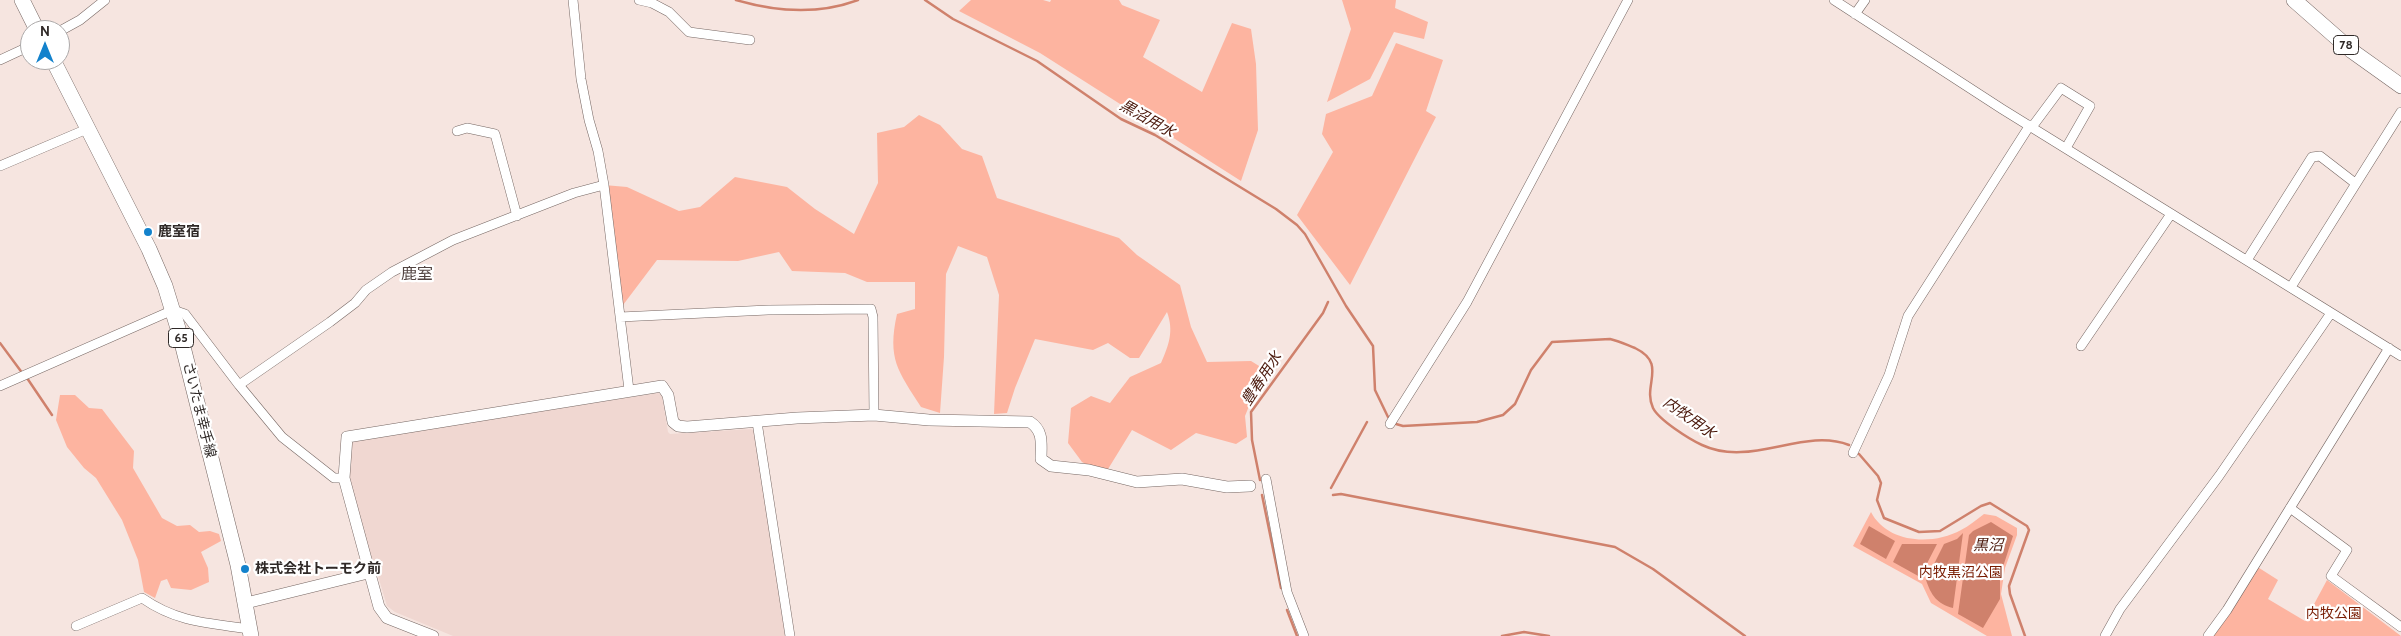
<!DOCTYPE html>
<meta charset="utf-8">
<style>
body{margin:0}
#map{position:relative;width:2401px;height:636px;overflow:hidden;background:#f6e5e0;font-family:Cabin,sans-serif}
canvas{display:block}
.north{position:absolute;left:20px;top:20px;width:50px;height:50px;box-sizing:border-box;background:#fff;border:1px solid #aca9a9;border-radius:50%;rotate:0deg;font-size:14px;font-weight:700;line-height:20px;text-align:center;color:#2f2927}
.north::after{content:'';display:block;margin:auto;width:18px;height:22px;background:#1382cc;clip-path:polygon(50% 0,100% 100%,50% 72%,0 100%)}
</style>
<div id="map">
<canvas width="2401" height="636"></canvas>
<div class="north">N</div>
</div>
<script>
const ctx = document.querySelector('canvas').getContext('2d');
ctx.lineJoin = 'round';
function paint(path, color) { ctx.fillStyle = color; ctx.fill(path, 'evenodd'); }
function trace(path, color, width, dash) { ctx.strokeStyle = color; ctx.lineWidth = width; ctx.lineCap = dash ? 'butt' : 'round'; ctx.setLineDash(dash || []); ctx.stroke(path); }
function write(font, color, halo, rows, align = 'center') {
  ctx.font = font + ' Cabin,"Noto Sans JP",sans-serif'; ctx.lineWidth = 4.5; ctx.setLineDash([]); ctx.textBaseline = 'middle'; ctx.strokeStyle = halo; ctx.fillStyle = color; for (const [text, x, y, turn = 0] of rows) {
    ctx.save(); ctx.translate(x, y); ctx.rotate((+turn || 0) * Math.PI / 180); ctx.textAlign = isNaN(turn) ? turn : align; if (halo) ctx.strokeText(text, 0, 0); ctx.fillText(text, 0, 0); ctx.restore();
  }
}
const built = new Path2D(`
 M658,393l4,3 6,36 2,2 81,-5 4,2 30,205h-332l-58,-24 -8,-6 -12,-40 -3,-2 -23,-86 3,-37z`);
const green = new Path2D(`
 M971,0h72l7,2 1,-2h68l3,5 38,15 -17,37 59,35 30,-69 19,6 5,35 2,66 -17,51 -201,-128 -81,-42z
 M1342,0h54l-1,8 33,14 -4,17 -30,-7 -24,47 -43,23 24,-73z
 M1396,43l47,17 -17,51 10,6 -86,168 -53,-70 36,-63 -11,-18 4,-20 46,-18z
 M919,115l21,10 22,24 20,7 15,42 122,40 18,17 43,30 11,42 16,35 44,-1 13,8 -19,47 2,21 -11,7 -40,-11 -25,17 -39,-20 -27,44 -23,-12 -14,-19 3,-35 20,-12 19,7 20,-26 31,-14c8,-18 13,-32 6,-51l-28,46h-9l-22,-15 -15,7 -58,-11 -20,49 -8,25 -13,1 5,-119 -12,-38 -29,-11 -12,28 -2,83 -4,56 -19,-6c-23,-36 -34,-48 -24,-93l18,-5v-27h-48l-22,-9 -53,-2 -13,-19 -41,9 -81,-1 -37,49 -16,-124 23,2 52,24 21,-4 35,-30 52,10 28,22 39,25 24,-51 -1,-50 27,-6z
 M60,395h15l14,13 13,1 32,42 -1,17 29,50 15,8 13,-1 9,7 11,-1 9,3 2,7 -20,11 7,16 1,14 -18,8 -20,-2 -4,-9 -6,2 -6,17 -11,-6 -6,-32 -16,-40 -26,-42 -12,-10 -17,-21 -11,-27z
 M1871,512c16,31 61,34 90,18 8,-4 15,-10 23,-16l12,2 21,12v7l-12,33 -4,26 11,42h-25l-56,-33 -9,-19 -69,-38z
 M2256,566l22,14 -10,19 37,22 22,-41 74,56h-188z`);
const water = new Path2D(`
 M1991,522l22,14 -13,40v23l-17,29 -25,-14 11,-79 4,-4z
 M1869,526l26,15 -9,18 -26,-15z
 M1963,533l-10,75c-16,-4 -22,-13 -27,-28l18,-36 13,-5z
 M1902,544h35l-17,33 -27,-15z`);
const stream = new Path2D(`
 M736,0c41,12 82,15 122,0
 M925,0l28,19 84,42 84,58 34,16 121,74 21,16 8,9 41,72 27,40 2,44 13,27
 M0,343l23,31
 M27,378l25,37
 M1396,424l7,2 74,-4 26,-7 12,-11 16,-34 21,-28 58,-3c9,2 17,6 25,9 33,16 7,37 18,60 6,12 36,31 49,37 49,23 101,-18 147,0
 M1859,454l19,22 3,7 -4,17 7,18 35,14 21,-1 41,-25 9,-3 37,23 2,4 -20,56 1,8 15,42
 M1260,480l-8,-40 -1,-28 72,-99 5,-11
 M1331,488l36,-66
 M1262,495l19,93
 M1333,495l8,-1 274,53 38,22 92,67
 M1287,610l10,26
 M1502,636l22,-4 25,4`);
const minor = new Path2D(`
 M573,0l8,79 8,41 9,31 6,34 25,205
 M639,0l13,3 17,9 20,20 61,8
 M1834,0l168,109 399,247
 M1855,14l10,-14
 M60,31l20,-11 25,-20
 M0,60l30,-14
 M2032,127l29,-39 29,18 -24,42
 M457,131l10,-3 28,6 22,82
 M0,166l87,-37
 M2247,260l65,-103 8,-1 35,27
 M2291,287l110,-175
 M620,317l148,-7 103,-1 2,8 1,98
 M2081,346l90,-132
 M239,385l91,-63 25,-19 11,-13 26,-18 61,-32 121,-47 30,-8
 M0,386l173,-76 12,4 54,71 43,52 52,41h10
 M757,422l33,214
 M1390,424l77,-122 161,-302
 M1853,453l36,-78 19,-59 122,-191
 M1266,479l21,113 17,44
 M2290,508l57,42 -16,26 70,51
 M76,626l66,-28c36,25 67,25 108,31
 M2105,636l15,-27 99,-133 112,-163
 M2208,636l19,-26 162,-262`);
const tertiary = new Path2D(`
 M246,603l122,-30
 M433,636l-46,-18 -8,-11 -35,-129 3,-41 315,-51 6,9 5,27 5,4 9,1 110,-9 77,-3 55,5 101,2c14,9 11,22 11,37l10,7 38,4 48,12 45,-3 45,8 23,-1`);
const primary = new Path2D(`
 M22,0l15,30
 M2294,0l58,51 49,35
 M53,60l96,189 16,37 15,49 58,230 13,71`);
const markers = [
 [148,232,5,"#1382cc"],
 [245,569,5,"#1382cc"]
];
const shields = [
 [2346,45,25],
 [181,338,25]
];
const shieldNames = [
 ["78",2346,45],
 ["65",181,338]
];
const poiNames = [
 ["鹿室宿",158,232],
 ["株式会社トーモク前",255,569]
];
const streetNames = [
 ["さいたま幸手線",199,410,76]
];
const parkNames = [
 ["内牧黒沼公園",1961,573],
 ["内牧公園",2334,614]
];
const waterNames = [
 ["黒沼用水",1147,119,29],
 ["豊春用水",1262,379,-57],
 ["内牧用水",1689,418,35],
 ["黒沼",1988,546]
];
const quarterNames = [
 ["鹿室",417,274]
];
paint(built, '#f0d7d1');
paint(green, '#fdb4a0');
paint(water, '#cf816c');
trace(stream, '#cf816c', 2.5);
trace(minor, '#766763', 10);
trace(tertiary, '#766763', 12);
trace(primary, '#766763', 16);
trace(minor, '#fff', 9);
trace(tertiary, '#fff', 11);
trace(primary, '#fff', 15);
for (const [x, y, r, color] of markers) { const dot = new Path2D(); dot.arc(x, y, r, 0, 2 * Math.PI); ctx.fillStyle = color; ctx.fill(dot); trace(dot, '#fff', 2); }
for (const [x, y, w] of shields) { const box = new Path2D(); box.roundRect(x - w / 2, y - 9.5, w, 19, 4); ctx.fillStyle = '#fff'; ctx.fill(box); trace(box, '#2f2927', 1); }
write('bold 12px', '#2f2927', null, shieldNames);
write('bold 14px', '#2f2927', '#fff', poiNames, 'left');
write('14px', '#2f2927', '#fff', streetNames);
write('14px', '#781b00', '#fff', parkNames);
write('italic 15px', '#4a180b', '#fff', waterNames);
write('16px', '#524441', '#fff', quarterNames);
</script>
